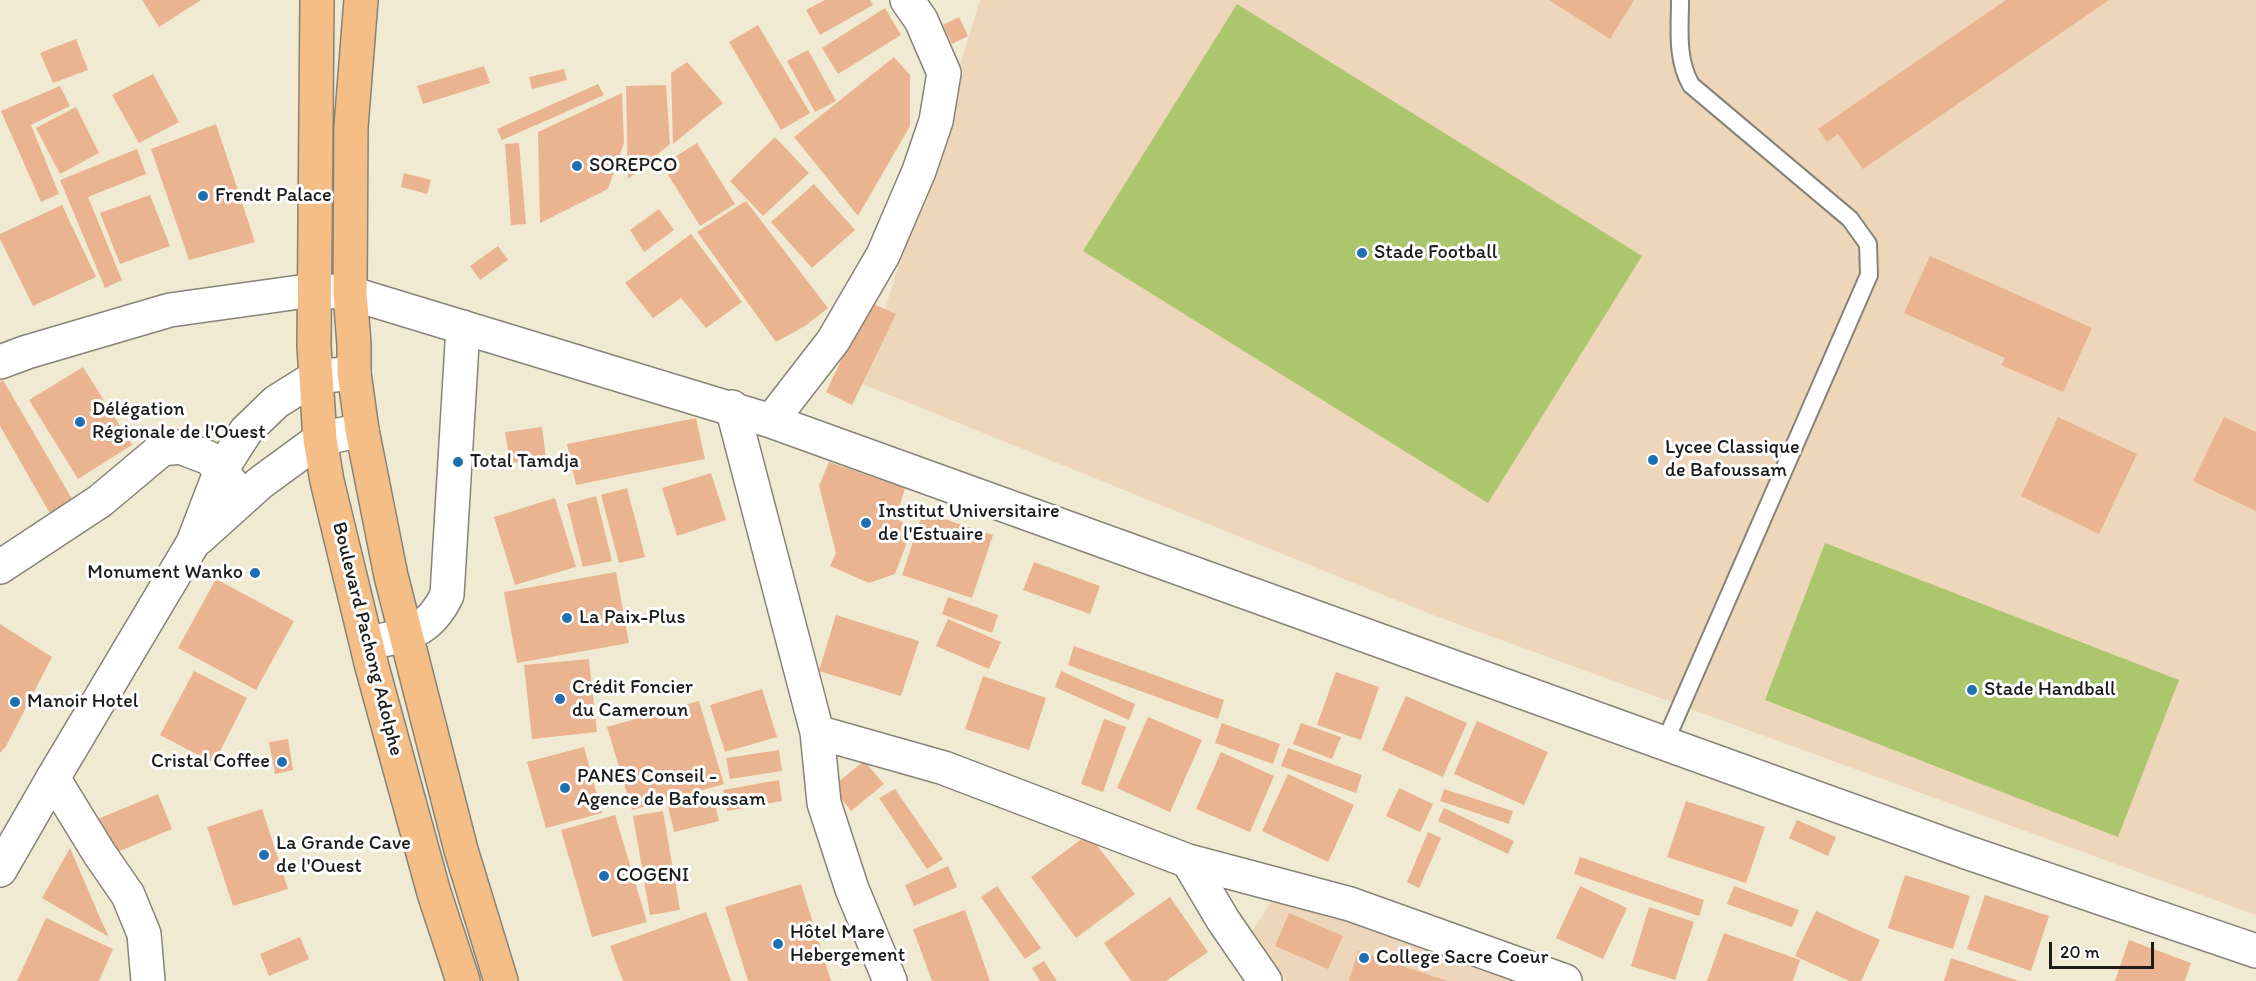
<!DOCTYPE html>
<meta charset="utf-8">
<style>
body{margin:0}
#map{position:relative;width:2256px;height:981px;overflow:hidden;background:#f1ead3;font-family:Itim,sans-serif}
canvas{display:block}
.scale{position:absolute;left:2049px;top:942px;width:105px;height:27px;box-sizing:border-box;border:3px solid #1c1c1c;border-top:0;padding-left:8px;font-size:18px;line-height:21px;white-space:nowrap;color:#1c1c1c;-webkit-text-stroke:4px #fff;paint-order:stroke}
</style>
<div id="map">
<canvas width="2256" height="981"></canvas>
<div class="scale">20 m</div>
</div>
<script>
const ctx = document.querySelector('canvas').getContext('2d');
ctx.lineJoin = 'round';
function paint(path, color) { ctx.fillStyle = color; ctx.fill(path, 'evenodd'); }
function trace(path, color, width, dash) { ctx.strokeStyle = color; ctx.lineWidth = width; ctx.lineCap = dash ? 'butt' : 'round'; ctx.setLineDash(dash || []); ctx.stroke(path); }
function write(font, color, halo, rows, align = 'center') {
  ctx.font = font + ' Itim,sans-serif'; ctx.lineWidth = 6; ctx.setLineDash([]); ctx.textBaseline = 'middle'; ctx.strokeStyle = halo; ctx.fillStyle = color; for (const [text, x, y, turn = 0] of rows) {
    ctx.save(); ctx.translate(x, y); ctx.rotate((+turn || 0) * Math.PI / 180); ctx.textAlign = isNaN(turn) ? turn : align; if (halo) ctx.strokeText(text, 0, 0); ctx.fillText(text, 0, 0); ctx.restore();
  }
}
const built = new Path2D(`
 M980,0h1276v915l-818,-298 -576,-233z
 M1278,892l243,89h-235l-37,-45z`);
const green = new Path2D(`
 M1237,4l405,252 -154,247 -405,-252z
 M1825,543l354,137 -61,157 -353,-137z`);
const building = new Path2D(`
 M142,0h59l-42,27z
 M825,0h45l3,5 -53,30 -14,-25z
 M1549,0h85l-24,39z
 M2006,0h103l-246,169 -25,-35 -11,8 -9,-13z
 M885,8l16,27 -63,39 -16,-26z
 M959,17l9,19 -16,8 -9,-19z
 M758,25l52,88 -29,17 -52,-88z
 M76,39l12,31 -35,13 -13,-30z
 M808,50l28,51 -21,11 -28,-51z
 M894,57l16,18v51l-52,90 -64,-79z
 M687,62l36,41 -50,41 -2,-71z
 M484,66l6,17 -67,21 -6,-18z
 M564,69l3,11 -35,9 -3,-12z
 M153,74l26,48 -40,21 -27,-48z
 M598,84l6,11 -102,45 -5,-11z
 M666,85l4,59 -42,35 -2,-93z
 M60,86l10,20 -39,19 28,69 -18,8 -40,-91z
 M622,93l2,50 -16,46 -68,34 -2,-91z
 M76,107l23,46 -39,21 -24,-46z
 M216,124l39,118 -66,18 -38,-111z
 M775,137l34,36 -46,43 -33,-35z
 M519,143l7,81 -15,1 -6,-81z
 M697,143l38,61 -35,22 -38,-61z
 M137,149l9,25 -58,23 34,83 -17,8 -45,-108z
 M404,173l27,7 -4,14 -26,-7z
 M814,184l41,46 -43,38 -41,-46z
 M150,195l20,51 -50,18 -20,-51z
 M746,201l82,107 -23,18 -29,16 -79,-110z
 M62,205l34,72 -63,29 -33,-67v-5z
 M659,209l15,21 -30,22 -14,-22z
 M691,234l51,68 -36,26 -25,-30 -28,20 -28,-35z
 M498,246l10,14 -28,20 -10,-14z
 M1930,256l162,72 -29,64 -62,-27 4,-7 -101,-45z
 M869,302l27,12 -44,91 -26,-13z
 M83,367l49,78 -54,34 -49,-79z
 M3,380l72,124 -23,13 -52,-91v-44z
 M2058,417l79,37 -38,80 -78,-38z
 M2224,417l32,15v79l-63,-30z
 M696,418l9,41 -129,26 -9,-41z
 M542,427l4,32 -36,4 -5,-31z
 M829,462l76,26 -9,30 16,11 -17,45 -26,9 -39,-17 6,-13 -17,-67z
 M711,473l15,47 -49,16 -15,-48z
 M627,488l18,69 -26,6 -18,-68z
 M596,496l16,65 -29,6 -16,-63z
 M555,498l21,69 -61,18 -21,-68z
 M923,512l70,23 -21,63 -70,-23z
 M1034,562l66,24 -10,28 -67,-24z
 M616,572l13,71 -112,20 -13,-71z
 M216,579l78,42 -38,69 -78,-42z
 M948,597l50,18 -6,18 -50,-19z
 M836,615l83,26 -18,55 -82,-25z
 M948,619l53,23 -12,27 -53,-23z
 M0,624l52,33 -46,89 -6,7z
 M1074,646l150,54 -6,19 -150,-54z
 M589,659l8,73 -65,7 -8,-74z
 M194,671l53,27 -33,65 -54,-28z
 M1061,671l74,33 -6,16 -74,-33z
 M1336,672l43,15 -18,53 -44,-15z
 M983,676l63,22 -17,52 -64,-21z
 M762,689l15,48 -52,15 -15,-47z
 M1406,696l61,27 -24,54 -61,-27z
 M699,701l25,83 -92,26 -25,-83z
 M1148,717l54,23 -32,72 -53,-24z
 M1104,719l22,8 -23,65 -22,-8z
 M1477,721l71,31 -24,53 -70,-31z
 M1222,723l58,21 -7,20 -58,-21z
 M1301,723l40,14 -9,22 -39,-15z
 M288,739l5,31 -18,4 -6,-32z
 M584,747l18,66 -56,15 -19,-66z
 M1288,748l74,27 -6,18 -75,-27z
 M779,750l3,21 -52,8 -4,-21z
 M1221,752l53,24 -24,56 -54,-23z
 M864,761l20,23 -33,27 -19,-24z
 M1288,774l66,31 -26,57 -66,-31z
 M779,780l3,21 -55,10 -4,-21z
 M1399,788l34,16 -13,28 -34,-16z
 M895,789l48,70 -16,10 -48,-71z
 M1444,789l69,22 -4,13 -69,-23z
 M158,794l14,35 -64,27 -15,-35z
 M713,795l6,26 -45,11 -6,-26z
 M1686,801l79,26 -19,56 -79,-26z
 M1444,808l70,33 -6,13 -70,-33z
 M262,809l26,80 -55,17 -26,-79z
 M663,811l17,99 -30,5 -17,-99z
 M615,815l32,107 -55,15 -31,-107z
 M1797,820l39,17 -8,19 -39,-18z
 M1428,832l13,6 -22,50 -12,-6z
 M1088,834l47,60 -59,44 -45,-61z
 M70,848l31,72 8,17 -67,-39z
 M1580,857l124,43 -5,16 -125,-42z
 M948,866l9,21 -43,19 -9,-21z
 M1905,875l65,21 -17,53 -65,-21z
 M801,884l30,97h-83l-23,-74z
 M997,886l44,62 -16,11 -44,-62z
 M1580,886l47,22 -24,51 -47,-21z
 M1734,886l65,24 -7,17 -65,-23z
 M1985,895l64,21 -18,55 -64,-22z
 M1170,897l38,55 -42,29h-35l-27,-38z
 M1649,907l45,15 -19,58 -44,-14z
 M965,910l25,71h-58l-19,-52z
 M1816,911l64,29 -19,41h-12l-54,-25z
 M706,912l25,69h-108l-13,-35z
 M1289,913l54,23 -15,33 -53,-23z
 M46,918l67,31 -14,32h-82z
 M1724,933l76,27 -7,21h-86z
 M300,937l9,22 -40,17 -9,-22z
 M2129,940l62,23 -6,18h-70z
 M1358,951l89,30h-98z
 M1951,958l68,23h-75z
 M1044,961l13,20h-17l-8,-13z`);
const service = new Path2D(`
 M1665,742l204,-467 -1,-31 -18,-25 -159,-134c-15,-27 -11,-55 -11,-85`);
const minor = new Path2D(`
 M0,362l27,-10 143,-42 144,-20 36,3 421,128 1195,431 290,99
 M732,407l85,325 7,71 28,86 38,92
 M771,421l62,-80 50,-86 36,-84 17,-50 8,-48 -23,-53 -14,-20
 M0,567l100,-66 62,-52 18,-2 29,11 12,12 17,22
 M367,643c38,-7 62,-10 80,-48l16,-268
 M817,732l127,36 244,93 162,43 215,77
 M53,778l46,75 29,42 16,39 4,47
 M1188,861l35,59 42,61`);
const tertiary = new Path2D(`
 M199,538l61,-55 60,-44 42,-9
 M0,870l53,-92 140,-235 28,-73 25,-39 30,-29 40,-25 38,-4`);
const trunk = new Path2D(`
 M317,0l-3,346 6,93 7,42 45,186 62,226 29,88
 M361,0l-10,127 -1,166 4,51v29l8,57 29,146 70,274 40,131`);
const markers = [
 [577,166,6,"#1f6fb2"],
 [203,196,6,"#1f6fb2"],
 [1362,253,6,"#1f6fb2"],
 [80,422,6,"#1f6fb2"],
 [1653,460,6,"#1f6fb2"],
 [458,462,6,"#1f6fb2"],
 [866,523,6,"#1f6fb2"],
 [255,573,6,"#1f6fb2"],
 [567,618,6,"#1f6fb2"],
 [1972,690,6,"#1f6fb2"],
 [560,699,6,"#1f6fb2"],
 [15,702,6,"#1f6fb2"],
 [282,762,6,"#1f6fb2"],
 [565,788,6,"#1f6fb2"],
 [264,855,6,"#1f6fb2"],
 [604,876,6,"#1f6fb2"],
 [778,944,6,"#1f6fb2"],
 [1364,958,6,"#1f6fb2"]
];
const poiNames = [
 ["SOREPCO",589,166],
 ["Frendt Palace",215,196],
 ["Stade Football",1374,253],
 ["Délégation",92,410],
 ["Régionale de l'Ouest",92,433],
 ["Lycee Classique",1665,448],
 ["de Bafoussam",1665,471],
 ["Total Tamdja",470,462],
 ["Institut Universitaire",878,512],
 ["de l'Estuaire",878,535],
 ["Monument Wanko",243,573,"right"],
 ["La Paix-Plus",579,618],
 ["Crédit Foncier",572,688],
 ["du Cameroun",572,711],
 ["Stade Handball",1984,690],
 ["Manoir Hotel",27,702],
 ["Cristal Coffee",270,762,"right"],
 ["PANES Conseil -",577,777],
 ["Agence de Bafoussam",577,800],
 ["La Grande Cave",276,844],
 ["de l'Ouest",276,867],
 ["COGENI",616,876],
 ["Hôtel Mare",790,933],
 ["Hebergement",790,956],
 ["College Sacre Coeur",1376,958]
];
const streetNames = [
 ["Boulevard Pachong Adolphe",367,639,76]
];
paint(built, '#eed6bb');
paint(green, '#abc66d');
paint(building, '#e9b48f');
trace(service, '#868378', 20);
trace(minor, '#868378', 36);
trace(tertiary, '#868378', 36);
trace(trunk, '#868378', 36);
trace(service, '#fff', 16);
trace(minor, '#fff', 33);
trace(tertiary, '#fff', 33);
trace(trunk, '#f6be87', 33);
for (const [x, y, r, color] of markers) { const dot = new Path2D(); dot.arc(x, y, r, 0, 2 * Math.PI); ctx.fillStyle = color; ctx.fill(dot); trace(dot, '#fff', 2); }
write('20px', '#1c1c1c', '#fff', poiNames, 'left');
write('20px', '#1c1c1c', '#fff', streetNames);
</script>
